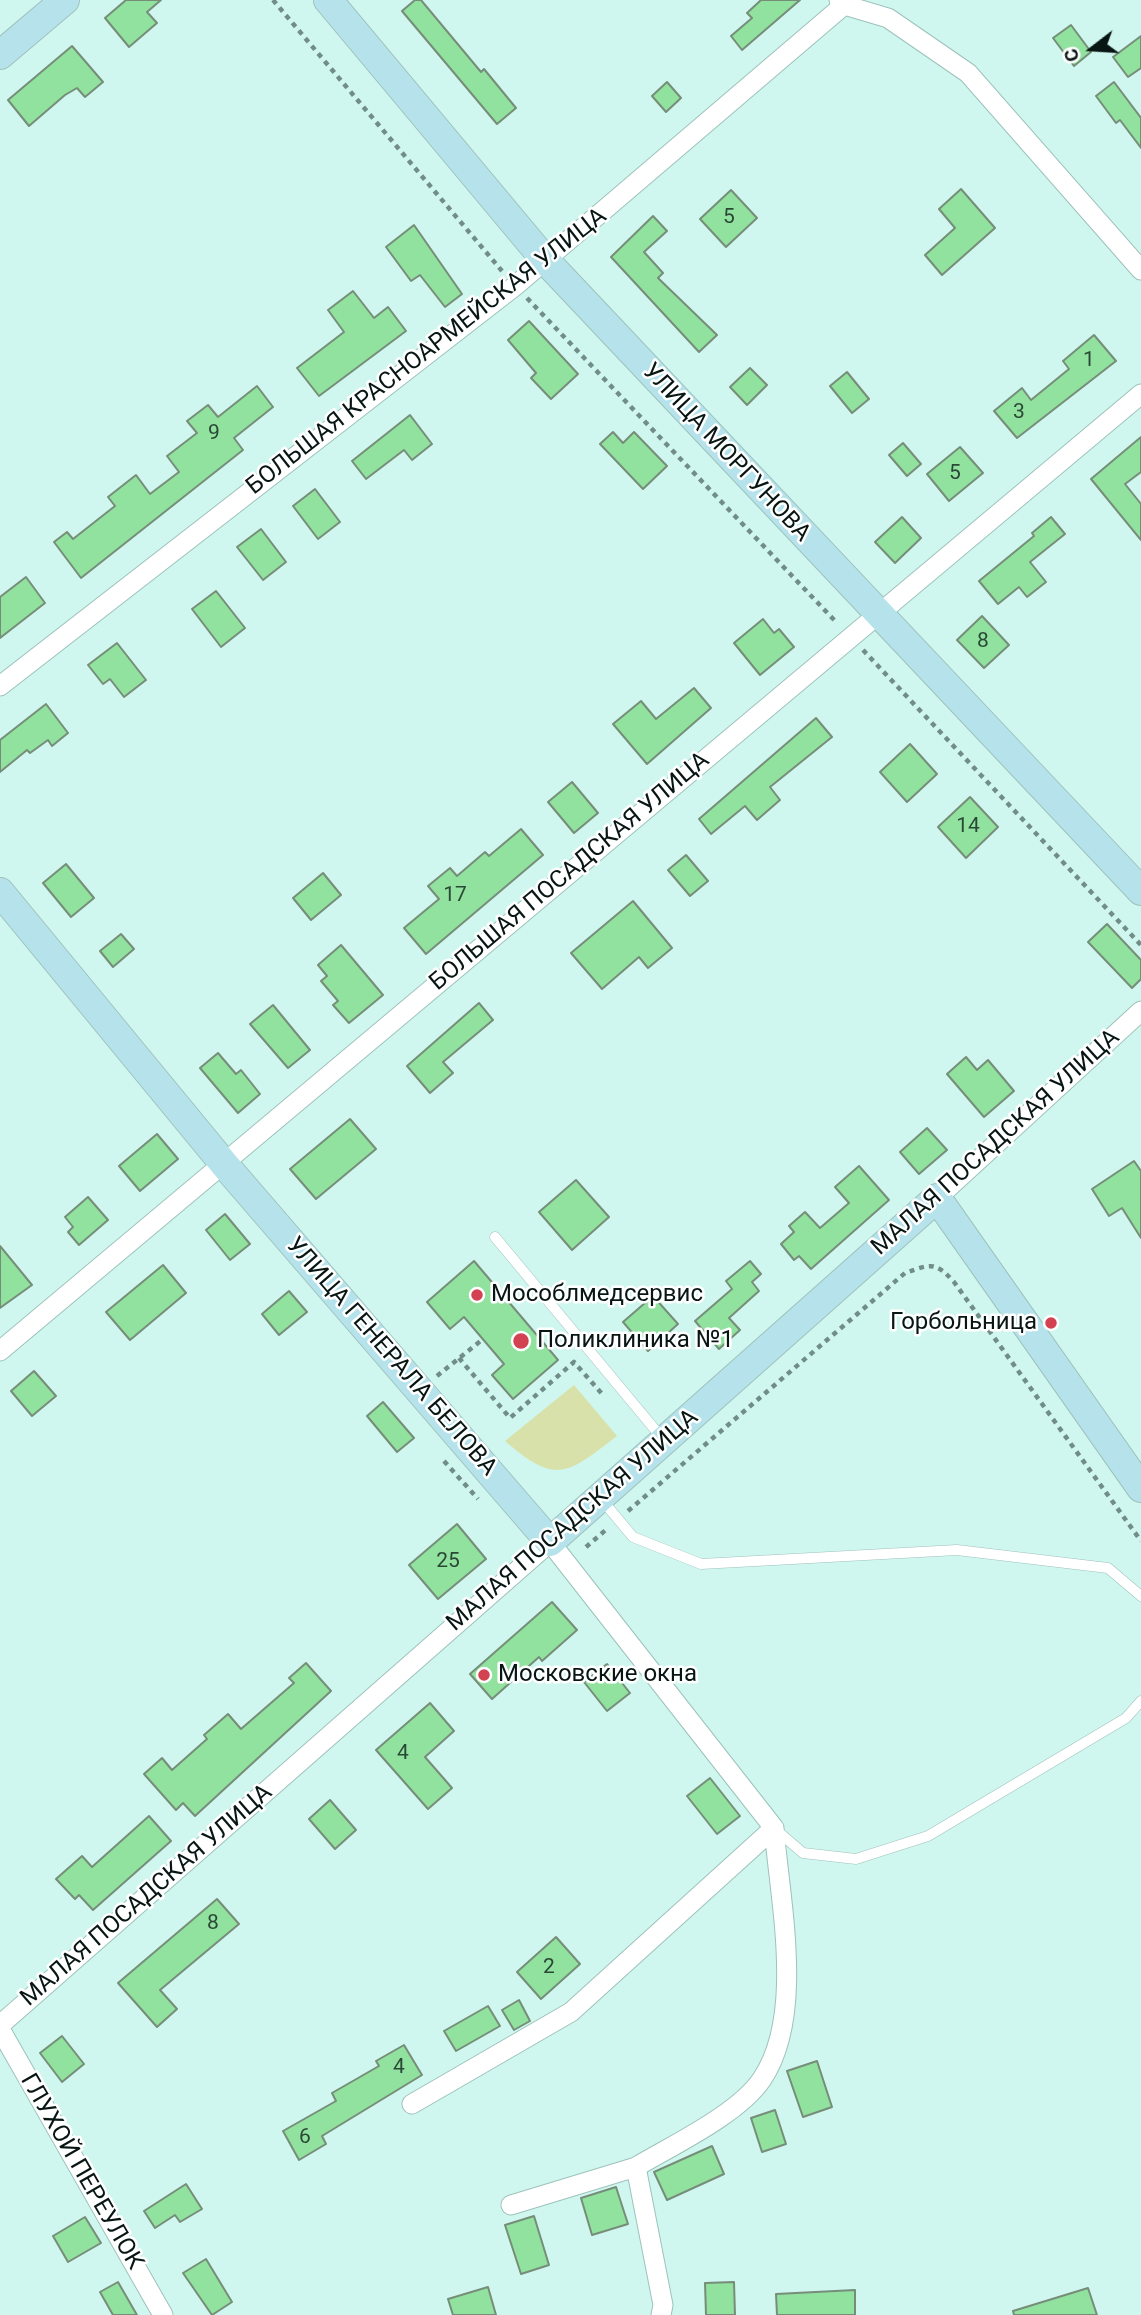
<!DOCTYPE html>
<meta charset="utf-8">
<style>
body{margin:0}
#map{position:relative;width:1141px;height:2315px;overflow:hidden;background:#d0f7ef;font-family:Roboto,sans-serif}
canvas{display:block}
.north{position:absolute;left:1057px;top:14px;width:70px;height:70px;-webkit-text-stroke:5px #fff;paint-order:stroke;rotate:253deg;font-size:19px;font-weight:700;line-height:28px;text-align:center;color:#071513}
.north::after{content:'';display:block;margin:auto;width:24px;height:32px;background:#071513;clip-path:polygon(50% 0,100% 100%,50% 72%,0 100%)}
</style>
<div id="map">
<canvas width="1141" height="2315"></canvas>
<div class="north">С</div>
</div>
<script>
const ctx = document.querySelector('canvas').getContext('2d');
ctx.lineJoin = 'round';
function paint(path, color) { ctx.fillStyle = color; ctx.fill(path, 'evenodd'); }
function trace(path, color, width, dash) { ctx.strokeStyle = color; ctx.lineWidth = width; ctx.lineCap = dash ? 'butt' : 'round'; ctx.setLineDash(dash || []); ctx.stroke(path); }
function write(font, color, halo, rows, align = 'center') {
  ctx.font = font + ' Roboto,sans-serif'; ctx.lineWidth = 5; ctx.setLineDash([]); ctx.textBaseline = 'middle'; ctx.strokeStyle = halo; ctx.fillStyle = color; for (const [text, x, y, turn = 0] of rows) {
    ctx.save(); ctx.translate(x, y); ctx.rotate((+turn || 0) * Math.PI / 180); ctx.textAlign = isNaN(turn) ? turn : align; if (halo) ctx.strokeText(text, 0, 0); ctx.fillText(text, 0, 0); ctx.restore();
  }
}
const green = new Path2D(`
 M574,1385l43,51c-50,38 -60,50 -112,5z`);
const building = new Path2D(`
 M126,0h35l-14,12 10,11 -28,24 -24,-29z
 M415,0h6l60,72 3,-3 32,39 -19,16 -95,-113z
 M761,0h39l-58,50 -11,-14 21,-18 -5,-5z
 M1071,25l20,27 -17,14 -21,-28z
 M1141,36v32l-13,9 -15,-20z
 M72,46l31,36 -18,15 -8,-9 -12,7 -36,31 -21,-26z
 M667,82l14,16 -15,14 -14,-16z
 M1114,82l27,36v30l-21,-28 -4,3 -20,-27z
 M961,189l34,39 -53,47 -17,-20 30,-27 -16,-19z
 M731,190l26,28 -31,29 -26,-28z
 M653,216l14,15 -23,21 19,21 -5,5 59,57 -18,17 -88,-95z
 M414,225l48,69 -17,13 -25,-32 -9,6 -25,-34z
 M353,291l21,27 14,-11 18,24 -87,65 -22,-28 47,-36 -16,-22z
 M529,321l49,53 -27,25 -20,-21 5,-5 -28,-33z
 M1094,335l22,26 -99,77 -23,-27 28,-23 9,12 38,-31 -6,-8z
 M750,368l17,17 -20,20 -17,-18z
 M847,372l22,27 -17,14 -22,-27z
 M257,386l16,21 -39,31 9,12 -162,128 -27,-36 13,-10 6,7 42,-33 -7,-9 28,-22 14,19 29,-22 -12,-16 30,-23 -10,-12 21,-16 10,12z
 M410,415l22,29 -20,16 -8,-10 -38,29 -14,-18z
 M613,432l10,11 11,-11 33,34 -24,23 -43,-45z
 M1141,437v35l-16,12 16,20v36l-50,-61z
 M903,443l18,21 -14,12 -18,-21z
 M960,447l23,26 -34,28 -22,-27z
 M315,489l25,33 -22,17 -25,-33z
 M902,517l19,21 -26,25 -20,-21z
 M1051,517l14,17 -35,28 16,20 -19,15 -8,-10 -21,17 -19,-23 55,-45 -2,-3z
 M261,529l25,33 -23,18 -26,-33z
 M26,577l19,26 -45,35v-41z
 M216,591l29,37 -24,19 -29,-38z
 M982,616l27,29 -25,23 -27,-28z
 M763,619l11,14 5,-4 15,18 -34,28 -26,-32z
 M117,643l29,37 -22,17 -14,-18 -7,5 -15,-19z
 M694,688l17,20 -64,56 -34,-40 28,-23 15,18z
 M46,704l22,29 -16,13 -4,-6 -18,13 -3,-3 -27,22v-32z
 M816,718l16,19 -62,50 10,13 -23,20 -12,-14 -34,28 -12,-15z
 M910,744l27,30 -30,28 -27,-30z
 M572,782l26,31 -24,20 -26,-31z
 M970,797l28,30 -32,31 -28,-31z
 M521,829l22,26 -117,99 -22,-26 35,-29 -11,-13 22,-18 7,8 28,-24 4,4z
 M686,855l22,26 -18,15 -22,-26z
 M66,864l28,34 -23,19 -28,-34z
 M323,873l18,22 -30,25 -18,-22z
 M633,901l39,47 -24,20 -9,-11 -37,32 -31,-36z
 M1107,924l34,36v19l-9,9 -44,-46z
 M121,934l13,15 -21,18 -13,-16z
 M341,945l42,50 -34,28 -16,-18 5,-4 -17,-20 6,-5 -9,-11z
 M479,1003l14,17 -50,42 10,11 -23,20 -23,-27z
 M273,1005l37,45 -22,18 -38,-44z
 M218,1053l18,21 5,-4 19,24 -22,19 -38,-45z
 M966,1057l11,13 11,-10 26,31 -30,26 -37,-43z
 M350,1119l26,30 -60,50 -26,-30z
 M927,1128l20,22 -28,24 -19,-22z
 M157,1134l21,25 -38,32 -21,-25z
 M1134,1161l7,10v67l-19,-30 -13,8 -17,-27z
 M859,1166l30,34 -78,69 -12,-13 -5,4 -13,-16 13,-12 -5,-6 16,-14 15,16 29,-25 -14,-16z
 M576,1180l33,37 -37,33 -33,-38z
 M88,1197l20,23 -29,25 -11,-13 5,-5 -8,-10z
 M225,1214l25,30 -20,16 -24,-30z
 M0,1246l32,39 -32,23z
 M474,1261l84,99 -45,39 -21,-24 12,-11 -40,-47 -14,12 -23,-27z
 M750,1261l11,13 -9,8 7,9 -30,27 11,12 -21,19 -24,-28 37,-32 -6,-8z
 M163,1265l23,28 -56,47 -24,-28z
 M289,1291l18,21 -28,23 -17,-21z
 M653,1296l25,28 -30,27 -25,-29z
 M34,1371l22,25 -24,20 -21,-25z
 M383,1402l31,36 -17,14 -30,-36z
 M457,1524l29,35 -48,40 -29,-34z
 M552,1602l25,28 -35,31 -3,-4 -47,42 -22,-25z
 M306,1663l25,28 -136,125 -12,-13 -7,7 -32,-36 18,-16 10,12 35,-31 -3,-4 24,-21 13,15 53,-46 -5,-5z
 M607,1664l23,29 -23,18 -23,-29z
 M430,1703l24,28 -29,26 27,31 -24,21 -52,-59z
 M710,1778l30,38 -23,18 -30,-38z
 M330,1800l26,30 -21,19 -26,-30z
 M149,1816l22,25 -78,69 -14,-15 -4,4 -19,-20 26,-23 10,11z
 M217,1899l22,25 -79,66 17,19 -20,18 -39,-44z
 M556,1937l24,27 -39,35 -24,-27z
 M519,2000l11,21 -16,9 -12,-20z
 M488,2006l12,20 -44,25 -12,-20z
 M62,2036l22,28 -22,18 -22,-29z
 M404,2045l18,30 -100,61 4,8 -27,16 -16,-29 53,-30 -4,-8 47,-27 -3,-5z
 M817,2061l15,46 -29,10 -16,-46z
 M775,2110l11,34 -24,8 -11,-34z
 M712,2146l12,28 -57,26 -13,-28z
 M186,2184l16,25 -22,13 -5,-7 -20,13 -11,-17z
 M616,2187l12,37 -36,11 -11,-37z
 M534,2216l15,49 -28,9 -16,-49z
 M85,2217l16,26 -33,19 -15,-26z
 M206,2259l26,43 -20,13 -29,-42z
 M118,2282l19,33h-24l-13,-23z
 M734,2282l1,33h-29l-1,-32z
 M488,2287l8,28h-43l-5,-16z
 M1088,2288l9,27h-83l-1,-4z
 M855,2290v25h-78l-1,-21z`);
const path = new Path2D(`
 M273,0l229,271
 M527,298l310,325
 M863,650l278,295
 M459,1358l51,60 64,-56 30,34
 M437,1376l46,-37
 M444,1461l34,38
 M628,1511l277,-238c26,-9 30,-12 49,9l187,259
 M586,1547l22,-19`);
const service = new Path2D(`
 M495,1237l167,201
 M602,1500l31,37 68,27 256,-14 151,18 33,28
 M775,1829l28,24 53,6 72,-23 198,-118 15,-17`);
const minor = new Path2D(`
 M839,0l5,5 44,13 80,55 173,197
 M0,686l515,-400 329,-281
 M937,1198l204,-187
 M0,1351l1141,-957
 M0,2025l550,-483 224,286
 M0,2029l163,286
 M412,2104l159,-92 203,-184
 M511,2205l125,-38
 M661,2315l2,-10 -27,-138c35,-21 103,-53 126,-88 43,-64 18,-177 12,-251`);
const secondary = new Path2D(`
 M328,0l218,261 595,630
 M0,55l65,-55
 M0,892l224,272 326,378 387,-344 204,290`);
const markers = [
 [477,1295,7,"#d24250"],
 [1051,1323,7,"#d24250"],
 [521,1341,9,"#d24250"],
 [484,1675,7,"#d24250"]
];
const numberNames = [
 ["5",729,218],
 ["1",1089,361],
 ["3",1019,413],
 ["9",214,434],
 ["5",955,474],
 ["8",983,642],
 ["14",968,827],
 ["17",455,896],
 ["25",448,1562],
 ["4",403,1754],
 ["8",213,1924],
 ["2",549,1968],
 ["4",399,2068],
 ["6",305,2138]
];
const streetNames = [
 ["БОЛЬШАЯ КРАСНОАРМЕЙСКАЯ УЛИЦА",427,352,-38],
 ["УЛИЦА МОРГУНОВА",726,453,47],
 ["БОЛЬШАЯ ПОСАДСКАЯ УЛИЦА",570,872,-40],
 ["МАЛАЯ ПОСАДСКАЯ УЛИЦА",996,1143,-42],
 ["УЛИЦА ГЕНЕРАЛА БЕЛОВА",391,1357,49],
 ["МАЛАЯ ПОСАДСКАЯ УЛИЦА",573,1521,-41],
 ["МАЛАЯ ПОСАДСКАЯ УЛИЦА",147,1896,-41],
 ["ГЛУХОЙ ПЕРЕУЛОК",81,2172,60]
];
const poiNames = [
 ["Мособлмедсервис",491,1295],
 ["Горбольница",1037,1323,"right"],
 ["Поликлиника №1",537,1341],
 ["Московские окна",498,1675]
];
paint(green, '#d7e1a9');
paint(building, '#91e29f');
trace(building, '#768e79', 2);
trace(service, '#9dc2bb', 11);
trace(minor, '#9dc2bb', 21);
trace(secondary, '#9dc2bb', 30);
trace(path, '#718d87', 4.5, [5, 5]);
trace(service, '#fff', 10);
trace(minor, '#fff', 19);
trace(secondary, '#b6e3eb', 28);
for (const [x, y, r, color] of markers) { const dot = new Path2D(); dot.arc(x, y, r, 0, 2 * Math.PI); ctx.fillStyle = color; ctx.fill(dot); trace(dot, '#fff', 2.5); }
write('21px', '#2a4836', null, numberNames);
write('24px', '#071513', '#fff', streetNames);
write('24px', '#071513', '#fff', poiNames, 'left');
</script>
